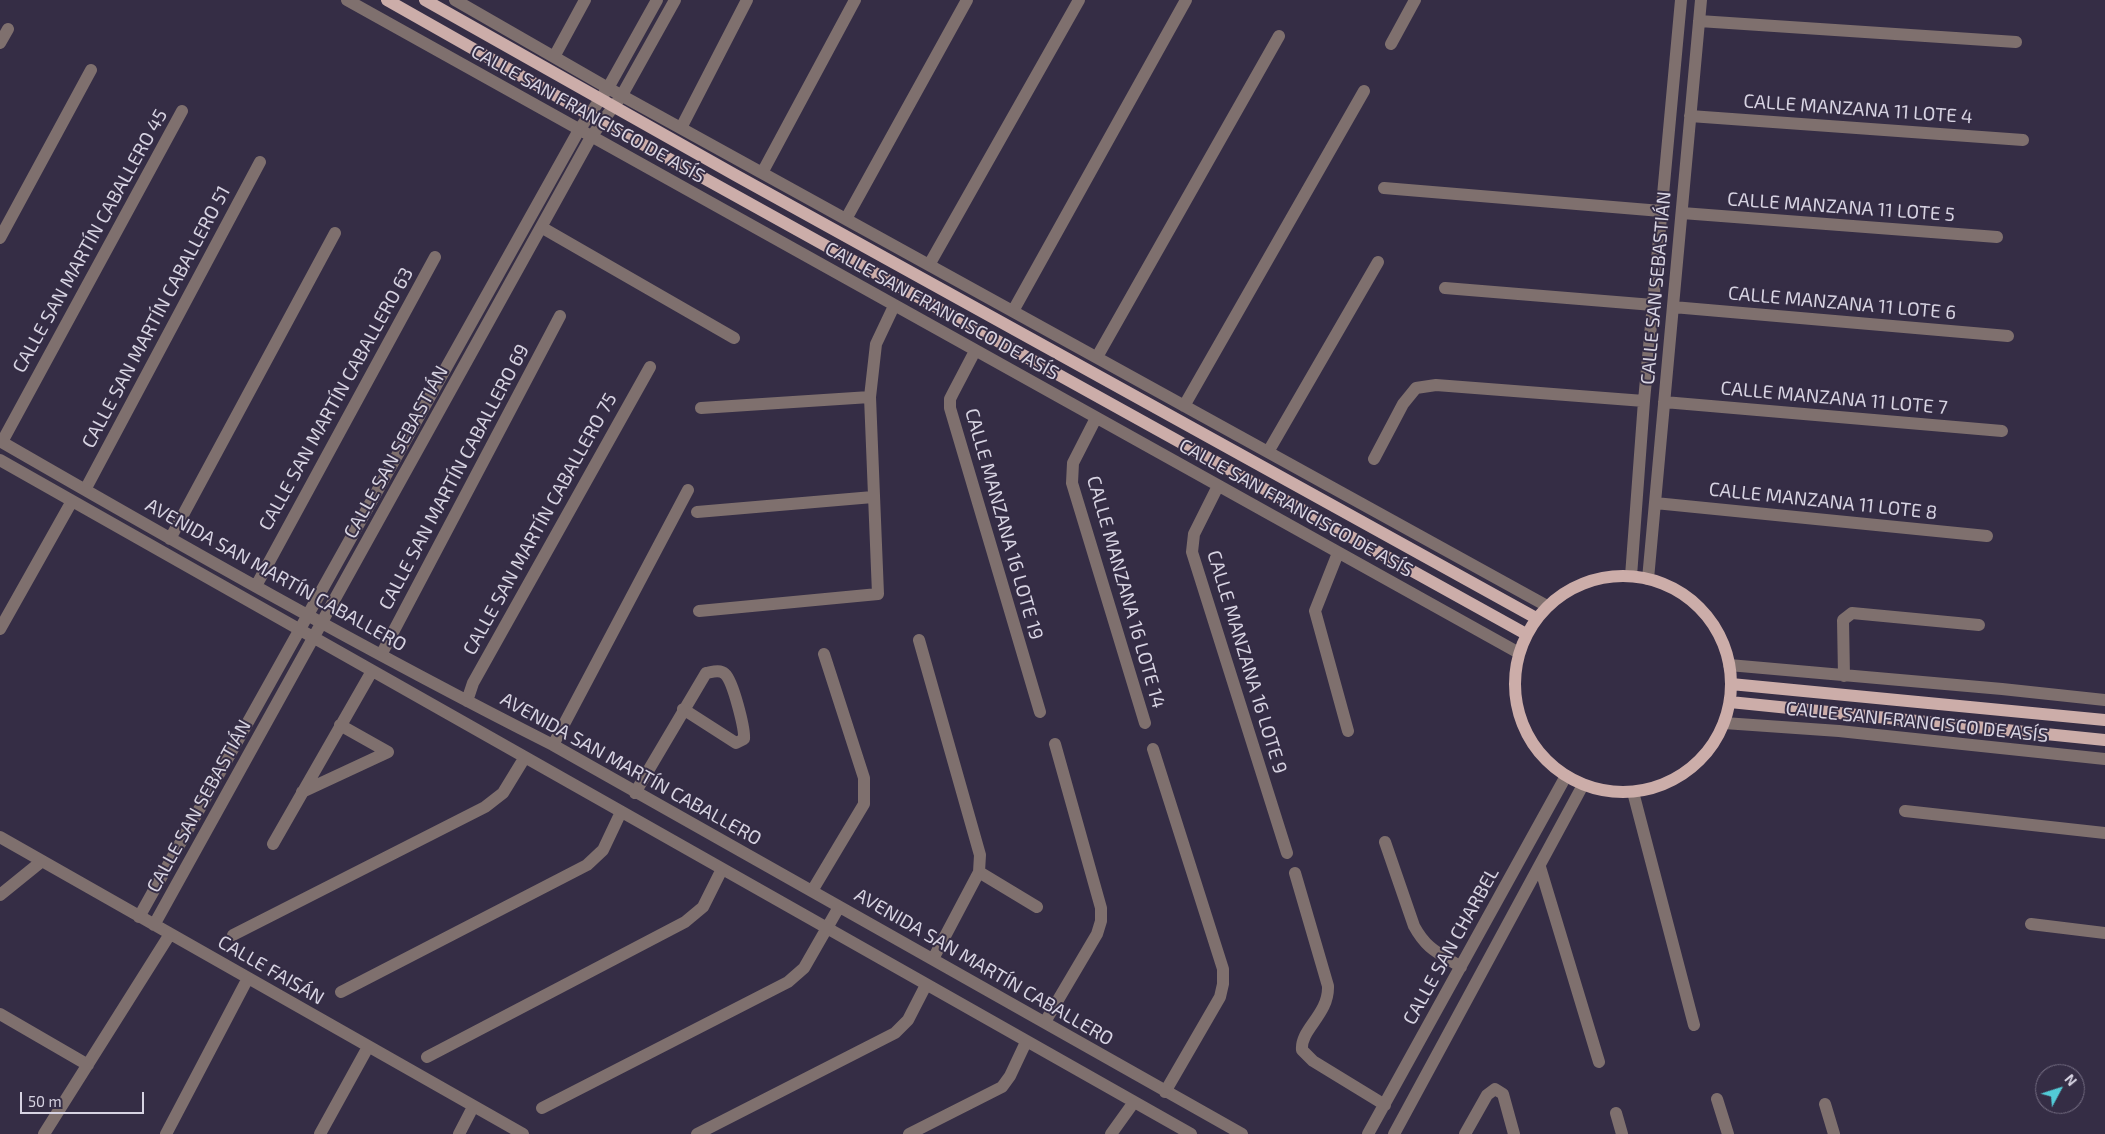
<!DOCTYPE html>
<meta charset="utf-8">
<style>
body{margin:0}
#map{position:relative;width:2105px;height:1134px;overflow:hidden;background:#352d45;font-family:"Exo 2",sans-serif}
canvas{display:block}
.north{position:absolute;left:2035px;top:1064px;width:50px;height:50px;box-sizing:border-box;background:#352d45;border:1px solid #766f84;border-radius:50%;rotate:50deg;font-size:14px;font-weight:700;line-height:20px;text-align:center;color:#d7d3e2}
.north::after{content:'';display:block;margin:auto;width:18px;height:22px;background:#52cbd7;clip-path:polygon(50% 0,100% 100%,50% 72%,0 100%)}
.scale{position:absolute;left:20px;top:1092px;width:124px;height:22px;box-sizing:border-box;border:2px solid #d7d3e2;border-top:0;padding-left:6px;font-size:15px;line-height:18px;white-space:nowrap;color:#d7d3e2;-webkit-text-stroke:4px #352d45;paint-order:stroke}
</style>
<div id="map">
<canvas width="2105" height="1134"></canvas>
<div class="north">N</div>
<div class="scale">50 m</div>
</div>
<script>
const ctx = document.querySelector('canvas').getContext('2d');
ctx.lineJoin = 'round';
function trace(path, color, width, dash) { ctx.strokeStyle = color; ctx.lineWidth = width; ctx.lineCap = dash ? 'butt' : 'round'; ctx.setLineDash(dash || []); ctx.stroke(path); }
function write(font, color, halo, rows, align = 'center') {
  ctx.font = font + ' "Exo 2",sans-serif'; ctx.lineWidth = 4; ctx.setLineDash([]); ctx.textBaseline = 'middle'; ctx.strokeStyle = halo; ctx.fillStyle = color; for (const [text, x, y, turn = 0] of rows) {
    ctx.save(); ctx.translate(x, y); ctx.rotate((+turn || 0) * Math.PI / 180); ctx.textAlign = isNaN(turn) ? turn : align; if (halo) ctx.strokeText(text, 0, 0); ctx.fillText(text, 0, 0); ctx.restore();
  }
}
const minor = new Path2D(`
 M347,0l1172,653
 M455,0l153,88 939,518
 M1699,21l317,21
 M0,43l8,-14
 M1391,44l24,-44
 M554,57l31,-57
 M1690,116l333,24
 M681,128l66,-128
 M762,173l93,-173
 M1384,188l277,23
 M1682,213l315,24
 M846,219l121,-219
 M541,227l193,111
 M0,238l91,-168
 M929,265l150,-265
 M1445,288l208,17
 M1673,307l335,29
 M1013,311l173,-311
 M975,351l-22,42 -3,6v9l90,304
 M1097,357l182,-321
 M1664,402l338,29
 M1184,406l180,-315
 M701,408l169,-11
 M1096,418l-23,45 -1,20 73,240
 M0,441c182,105 365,209 553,304l689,389
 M2,442l180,-331
 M1268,452l110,-190
 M1374,459l29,-55 13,-16 20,-3 208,16
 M0,460l1191,674
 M1218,486l-24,48 -2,18 95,301
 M85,490l175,-328
 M1655,503l332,33
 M697,512l176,-15
 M170,539l165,-306
 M1338,553l-23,58 33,120
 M1631,576l13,-175 37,-401
 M1648,579l53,-579
 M256,586l179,-329
 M699,611l179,-17 -8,-197 6,-53 18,-38
 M0,629l72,-128
 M919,640l61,215 -1,17 -46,87
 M381,655l179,-339
 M1729,665l273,24 103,11
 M1844,676l-1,-56 9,-7 127,12
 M467,701l6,-18 177,-316
 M1724,723l115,8 266,28
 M340,725l48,27
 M553,745l135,-255
 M1153,749l70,220v15l-3,13 -55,95
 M302,792l86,-40
 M1633,792l61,233
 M635,793l71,-120c6,-1 14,-4 19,1 8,7 20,55 19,65l-8,4 -53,-34
 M1905,811l200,22
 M0,837l523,297
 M1385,842l29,84c13,24 25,27 47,41
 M273,844l99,-173
 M1540,867l59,195
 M979,872l58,35
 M1295,873l33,113c1,29 -28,43 -26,64l11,11 72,44
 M812,891l52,-87v-26l-40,-124
 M0,895l42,-34
 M139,917l440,-787 29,-42 49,-88
 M2031,924l74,9
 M154,925l437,-788 31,-42 53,-95
 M233,935l252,-128 18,-14 22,-36
 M341,992l246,-127 16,-15 18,-38
 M0,1014l88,51
 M1045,1022l52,-88 4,-13v-13l-46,-164
 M427,1057l258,-135 18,-15 19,-38
 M1717,1099l11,35
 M1825,1104l9,30
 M542,1108l246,-126 16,-14 35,-61
 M1616,1113l6,21
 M44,1134l126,-200
 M166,1134l82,-156
 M320,1134l48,-87
 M459,1134l14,-27
 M697,1134l198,-101 13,-13 18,-35
 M909,1134l93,-47 8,-11 16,-34
 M1111,1134l23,-32
 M1368,1134l198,-358
 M1394,1134l189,-349
 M1465,1134l22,-39 8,-6 8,5 11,40`);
const major = new Path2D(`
 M387,0l203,115 936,519
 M425,0l312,176 799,442
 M1515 684a108 108 0 1 1 216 0a108 108 0 1 1-216 0Z
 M1731,684l374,36
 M1730,702l375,38`);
const streetNames = [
 ["CALLE MANZANA 11 LOTE 4",1858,109,4],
 ["CALLE SAN FRANCISCO DE ASÍS",588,114,29],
 ["CALLE MANZANA 11 LOTE 5",1841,207,4],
 ["CALLE SAN MARTÍN CABALLERO 45",90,241,-61],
 ["CALLE SAN SEBASTIÁN",1656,288,-85],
 ["CALLE MANZANA 11 LOTE 6",1842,303,5],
 ["CALLE SAN FRANCISCO DE ASÍS",942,311,29],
 ["CALLE SAN MARTÍN CABALLERO 51",156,317,-62],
 ["CALLE MANZANA 11 LOTE 7",1834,398,5],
 ["CALLE SAN MARTÍN CABALLERO 63",336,399,-61],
 ["CALLE SAN SEBASTIÁN",396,452,-61],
 ["CALLE SAN MARTÍN CABALLERO 69",454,477,-62],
 ["CALLE MANZANA 11 LOTE 8",1823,501,6],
 ["CALLE SAN FRANCISCO DE ASÍS",1296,508,29],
 ["CALLE SAN MARTÍN CABALLERO 75",540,524,-61],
 ["CALLE MANZANA 16 LOTE 19",1004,524,74],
 ["AVENIDA SAN MARTÍN CABALLERO",276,575,29],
 ["CALLE MANZANA 16 LOTE 14",1126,592,74],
 ["CALLE MANZANA 16 LOTE 9",1247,662,73],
 ["CALLE SAN FRANCISCO DE ASÍS",1917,722,6],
 ["AVENIDA SAN MARTÍN CABALLERO",631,769,29],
 ["CALLE SAN SEBASTIÁN",199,806,-61],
 ["CALLE SAN CHARBEL",1451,946,-61],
 ["AVENIDA SAN MARTÍN CABALLERO",984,967,30],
 ["CALLE FAISÁN",271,970,30]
];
trace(minor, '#7f706e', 12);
trace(major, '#ccada9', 12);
write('19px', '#d7d3e2', '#352d45', streetNames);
</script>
